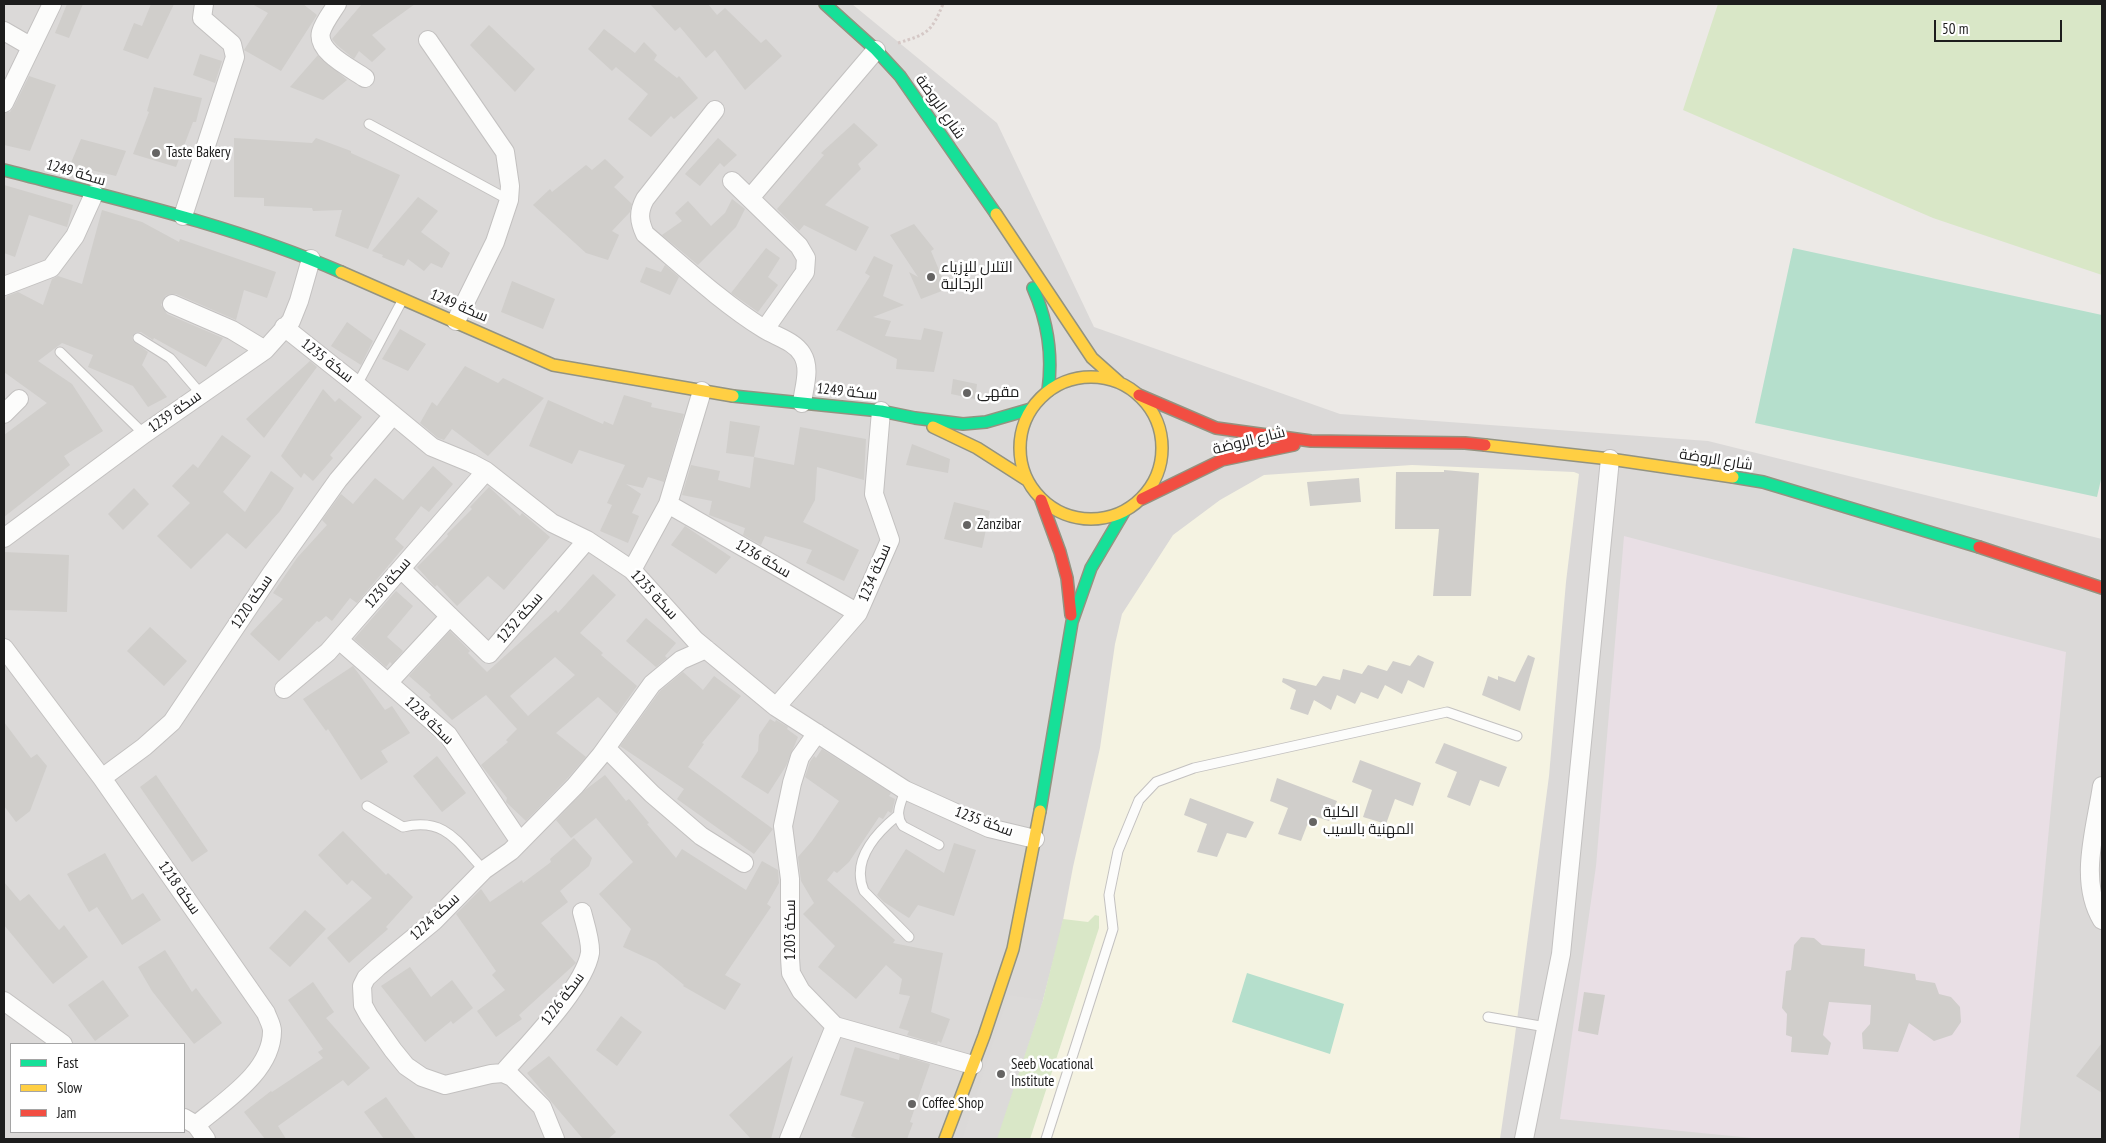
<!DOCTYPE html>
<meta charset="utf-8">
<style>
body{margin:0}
#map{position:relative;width:2106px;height:1143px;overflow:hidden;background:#ece9e6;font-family:"PT Sans Narrow",sans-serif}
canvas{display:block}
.frame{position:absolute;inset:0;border:5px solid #1d1d1d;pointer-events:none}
.legend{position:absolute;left:10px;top:1043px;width:175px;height:90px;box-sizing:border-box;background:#fff;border:1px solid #a5a5a5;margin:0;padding:6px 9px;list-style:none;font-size:15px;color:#1d1d1d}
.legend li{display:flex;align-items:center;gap:10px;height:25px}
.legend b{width:25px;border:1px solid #a5a5a5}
.scale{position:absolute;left:1934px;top:20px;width:128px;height:22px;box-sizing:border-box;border:2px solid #1d1d1d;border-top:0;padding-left:6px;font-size:15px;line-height:18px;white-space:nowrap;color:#1d1d1d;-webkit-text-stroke:4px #fff;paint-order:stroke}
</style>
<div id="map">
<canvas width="2106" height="1143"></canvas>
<div class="frame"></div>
<ul class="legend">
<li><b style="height:6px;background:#16e098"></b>Fast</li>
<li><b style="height:6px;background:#ffcf43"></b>Slow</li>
<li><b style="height:6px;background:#f24e42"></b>Jam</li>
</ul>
<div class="scale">50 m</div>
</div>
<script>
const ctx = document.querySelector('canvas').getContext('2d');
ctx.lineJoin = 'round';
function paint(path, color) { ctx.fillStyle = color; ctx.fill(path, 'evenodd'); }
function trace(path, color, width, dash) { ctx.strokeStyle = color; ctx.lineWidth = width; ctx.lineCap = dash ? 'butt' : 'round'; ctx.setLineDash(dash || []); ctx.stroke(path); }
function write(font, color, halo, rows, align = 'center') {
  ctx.font = font + ' "PT Sans Narrow",Cairo,sans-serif'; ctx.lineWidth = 5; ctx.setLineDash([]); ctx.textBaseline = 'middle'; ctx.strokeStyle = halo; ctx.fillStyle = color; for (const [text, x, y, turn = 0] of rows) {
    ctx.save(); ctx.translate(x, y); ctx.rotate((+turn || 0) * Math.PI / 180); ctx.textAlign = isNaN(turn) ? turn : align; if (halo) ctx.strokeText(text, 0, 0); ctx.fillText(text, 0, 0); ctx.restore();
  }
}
const residential = new Path2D(`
 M4,4h848l145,119 97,204 246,87 368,27 394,98v600h-2098zM11,1044h173v88h-173z`);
const industrial = new Path2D(`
 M1624,536l442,116 -47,487h-257l-202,-20 36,-253z`);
const education = new Path2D(`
 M1412,465l162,7 5,2 -13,108 -17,194 -35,267 -14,96h-503l46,-139 18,-69 12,-64 27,-119 15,-104 7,-30 51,-79 47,-35 44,-25z`);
const grass = new Path2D(`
 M1718,4h384v271l-169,-57 -250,-108z
 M1095,915l4,1v12l-69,211h-34l47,-139 20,-81 25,3z`);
const pitch = new Path2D(`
 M1793,248l309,67v160l-5,22 -342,-74z
 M1247,973l97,31 -14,50 -98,-32z`);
const parking = new Path2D(`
 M1008,995l35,5 -46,139h-35z`);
const building = new Path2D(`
 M67,4h16l-14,34 -14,-5z
 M151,4h23l-26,55 -25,-9 11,-27 8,3z
 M252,4h51l14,11 -36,56 -37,-21 24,-37z
 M362,4h53l-43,31 14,14 -14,13 -13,-11 -5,8 -17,-14 -5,-6z
 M650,4h58l9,11 8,-7 36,35 5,-4 16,17 -37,34 -30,-40 -9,8 -26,-31 -5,4z
 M489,25l46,44 -20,23 -45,-47z
 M604,29l31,24 9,-11 13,13 -3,5 23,18 2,-2 19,22 -24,21 -3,-3 -20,21 -23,-18 20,-25 -32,-27 -4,4 -24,-22z
 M200,54l22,7 -7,22 -22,-8z
 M318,55l29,25 -24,20 -33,-13z
 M29,76l27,9 -26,66 -26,-6v-32l6,-1 3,-4z
 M154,87l48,11 -6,24h-3l-17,45 -43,-13 16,-42 -2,-1z
 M854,123l24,22 -20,19 3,5 -36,36 44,22 -13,24 -52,-26 -5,6 -22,-22 47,-54 -3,-2z
 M234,138l78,5 4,-5 35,13v2l49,22 -32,74 -33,-13 7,-26 -29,1 -1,-3 -48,-2v-8l-30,-1z
 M718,138l19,17 -13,12 -4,-4 -20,23 -15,-12z
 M81,139l45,12 -10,25 -46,-11z
 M605,159l19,18 -10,10 18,17 -2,8 -18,19 7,4 -11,25 -22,-7 -53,-48 17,-16 2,3 34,-27 6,5z
 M4,185l69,20 -6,22 -38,-12 -14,42 -11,-4z
 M418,197l20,14 -17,21 29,21 -8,15 -11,-5 -7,8 -16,-12 -4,7 -22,-9 1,-2 -11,-4z
 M732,199l13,10 -9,18 -38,38 -36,-30 20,-14 -7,-8 13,-12 23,25 14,-13z
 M102,210l40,12 37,20 1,-3 96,33 -9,26 -23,-8 -8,30 -60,-26h-6l-5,2 -4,9 6,9 56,24 -17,29 -52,-29 -1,2 -12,-8 -6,1 -3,4 1,4 15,11 -6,13 25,32 -19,10 -15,-21 -45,-19 5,-12 -31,-12 -24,18 34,23 31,47 -39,25 6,9 -66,52v-82l43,-32 -43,-31v-69l3,-7 11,-4 25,13 9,-26 6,-3 24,8z
 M914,224l20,25 -3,2 16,38 -26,10 -12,-27 9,5 -28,-42z
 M766,248l14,10 -12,19 10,8 -20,27 -27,-19z
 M874,256l19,9 -10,31 21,9 -31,12 18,4 -6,15 36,4 3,-12 19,4 -9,40 -38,-3 1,-10 -58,-29 -3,1 34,-55 -5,-3z
 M665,265l14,12 -9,18 -30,-13 6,-15 15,5z
 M512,281l43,18 -12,30 -42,-17z
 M347,322l26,19 -12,24 -30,-19z
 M400,329l26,15 -18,27 -26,-12z
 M310,361l7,6 -53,71 -18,-19z
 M465,366l33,17 5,-5 41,20 -56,58 -36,-27 -8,11 -6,-2 -18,-15 12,-21 5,4z
 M953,379l24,5 -2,15 -24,-5z
 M323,389l12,13 4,-4 23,19 -32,38 3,3 -20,23 -9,-8 -3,5 -20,-22z
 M624,395l28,8 -1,4 33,7 -20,68 -16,-5 -5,11 -17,-4 15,10 -9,19 7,3 -11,27 -28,-12 12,-26 -5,-2 18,-38 -46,-15 -7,14 -43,-18 19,-46 55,24 1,-3 9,4z
 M730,421l30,5 -6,31 -28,-4z
 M800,427l66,12 -2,41 -47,-13 -2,33 -12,22 56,28 -15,31 -38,-18 6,-13 -47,-14 -4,9 -18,-10 2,-7 -36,-13 3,-14 -30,-6 9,-30 29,6 -2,9 32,8 4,-31 40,8z
 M222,435l29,21 -28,36 22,20 26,-41 23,17 -14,23 -34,38 -19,-16 -36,36 -34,-33 33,-33 -18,-17 21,-22 5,4z
 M912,444l38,15 -2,14 -42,-8z
 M433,466l20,18 -24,28 -8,-6 -26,33 9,8 -47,56 -7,-5 -18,23 -6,-5 -7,6 -2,-1 -38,40 -29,-27 33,-35 -10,-6 24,-35 30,-33 -5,-5 19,-26 12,10 22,-26 28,22z
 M1444,470l35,3 -8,123h-38l6,-67h-44l1,-57h48z
 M1359,478l2,24 -51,4 -3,-24z
 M489,487l31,29 2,-3 28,24 -46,53 -16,-14 -31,30 -20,-21 -2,2 -18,-20 31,-31 -1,-2 25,-25 -2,-2z
 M134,488l15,16 -26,26 -15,-16z
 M954,502l36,9 -8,37 -38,-9z
 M685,526l46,31 -15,17 -45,-29z
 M4,552l65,3 -2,57 -63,-2z
 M593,574l23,21 -36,38 23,20 -2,2 36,31 -20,28 -19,-17 -42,36 30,24 -19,22 -41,42 -20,-19 1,-4 -26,-33 27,-23 -2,-2 11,-11 -31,-34 -34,25 -23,-23 2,-2 -22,-19 41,-45 20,20 -2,2 19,19 69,-62 2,3zM555,657l20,18 -47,41 -18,-20z
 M396,591l17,15 -26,31 16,14 -11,13 -2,-2 -4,5 -32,-28z
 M646,618l30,25 -11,13 2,2 -11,9 -30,-26z
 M150,627l37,34 -23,25 -37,-35z
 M1418,655l16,7 -10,26 -16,-8 -6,14 -17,-9 -7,14 -17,-7 -6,12 -18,-9 -6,15 -17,-10 -6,15 -18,-6 6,-19 -14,-8 1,-4 33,8 7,-10 17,4 3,-11 19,5 6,-9 19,6 6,-10 17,5z
 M1528,655l7,3 -15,53 -38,-16 6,-19 10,4v-4l17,6z
 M353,666l32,44 7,-4 18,27 -29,18 7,11 -27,18 -33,-51 -2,2 -23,-32z
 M683,672l20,18 11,-14 27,20 -39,47 2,1 -16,23 85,62 -19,25 -77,-55 7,-10 -64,-43 40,-55z
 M770,719l5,3 1,-2 12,7 -1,2 11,8 -12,29 -18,28 -27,-17 17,-26 1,-16z
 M4,722l27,36 6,-4 10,12 -17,45 -14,11 -12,-16z
 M1444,743l63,24 -8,20 -19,-7 -10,26 -23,-9 10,-25 -22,-9z
 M822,749l69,44 -2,3 6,3 -3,13 -1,1 -3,-2 -5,8 -4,-2 -30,45 -12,11 -3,-2 -7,9 68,60 -2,3 50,10 -12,59 19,7 -9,24 -3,-2 -1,3 -30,-9 2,-4 -10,-3 11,-32 -11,-2 3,-15 -16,-14 -30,34 -38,-32 17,-21 -32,-32 11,-11 -13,-22 -3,-24 14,-16 27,-40 -34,-24 5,-15 4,-6 2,2z
 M437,756l29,37 -24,19 -29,-36z
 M1360,760l61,23 -8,23 -18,-7 -9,25 -23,-7 9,-27 -20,-8z
 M156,775l52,76 -16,11 -52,-75z
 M605,775l21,26 3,-2 20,24 -2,1 29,34 6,-9 64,41 16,-29 16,9 1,13 -12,21 4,3 -46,68 16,9 -16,26 -42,-24 1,-1 -28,-23 -33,-15 8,-18 -32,-35 34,-32 -37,-44 -25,20 -15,-18 29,-30z
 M1277,778l60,23 -8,20 -18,-6 -10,26 -23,-7 10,-26 -18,-7z
 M1190,798l64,24 -8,16 -19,-5 -10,24 -20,-5 10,-28 -23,-9z
 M343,831l43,44 2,-2 25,24 -27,30 2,2 -39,34 -22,-25 45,-40 -20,-18 -5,5 -29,-30z
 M574,838l18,20 -3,8 -29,25 8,11 -27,21 35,40 -57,52 3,4 -26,18 -19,-26 28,-21 -13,-15 4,-4 -40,-57 25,-25 9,13 32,-22 1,3 28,-21 -1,-3z
 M954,843l22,7 -22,66 -36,-11 -9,13 -25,-16 -7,-7 29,-46 38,24z
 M105,853l27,47 11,-7 18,27 -39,25 -25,-38 -8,5 -22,-38z
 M4,882l16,19 9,-7 30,36 5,-5 24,32 -35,27 -49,-59z
 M305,910l21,19 -36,38 -21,-19z
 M1801,937l13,1 8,7 43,4 -1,17 51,8 1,6 19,3 4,11 12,3 9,10 1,15 -9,13 -18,6 -25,-18 -11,29 -35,-3 -1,-16 8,-9 1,-19 -42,-3 -6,33 8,8 -3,12 -37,-3 1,-15 -6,-2 1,-21 -5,-6 4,-37 5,-1 3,-25z
 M165,950l27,42 4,-4 26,35 -28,21 -42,-53 -14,-24z
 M410,967l21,30 21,-17 21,28 -20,16 -2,-3 -26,21 -44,-56z
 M103,980l26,36 -34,25 -27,-36z
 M313,982l21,30 -8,6 44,50 -22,18 -5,-6 -65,46 8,13h-21l-21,-27 27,-21 1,1 51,-34 -5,-6 5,-3 -35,-49z
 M1584,992l21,3 -7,40 -20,-4z
 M621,1016l21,16 -25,34 -21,-16z
 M2102,1043v50l-26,-17z
 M855,1047l44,13 1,-5 30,9 -20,58 3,1 -6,16h-48l-8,-3 13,-34 -24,-7z
 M549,1056l67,76 -8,7h-25l-56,-66z
 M793,1056l-22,83h-20l-22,-24z
 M386,1097l30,42h-32l-20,-27z`);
const path = new Path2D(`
 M898,43c29,-9 33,-10 45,-39`);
const lane = new Path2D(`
 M369,124l140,76
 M138,338l32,20 31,36
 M60,352l84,82
 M357,385l46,-86
 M905,790c-4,14 -11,24 -2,36l36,19
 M367,806l36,21c43,-10 54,15 81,43
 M897,816c-22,18 -46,45 -33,75l45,46
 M1488,1017l58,10
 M1046,1139l67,-210 -4,-34 9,-44 21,-51 17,-18 38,-14 253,-56 70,24`);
const street = new Path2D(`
 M337,4c-5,8 -13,18 -16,28 -5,20 30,36 44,46
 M4,31l26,15
 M428,40l77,112 5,34 -1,14 -14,42 -39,79
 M4,103l48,-99
 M715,110l-70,89c-7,13 -6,22 0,35 39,33 76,68 119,95 13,8 30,12 38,25 9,14 2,33 0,49
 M732,181l67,65 7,12 -1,14 -40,57
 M750,198l126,-148
 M183,216l52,-159 -3,-13 -30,-26 2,-14
 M4,286l47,-18 24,-32 19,-42
 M172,304l60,26 33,20
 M284,327l73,58 75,62 39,16 15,8 66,52 35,17 45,30 63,70 81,67 129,83 84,38 46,11
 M4,414l15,-15
 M668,504l190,109
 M4,538l140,-104 121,-84 26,-29 8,-20 12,-42
 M401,569l88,85 98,-114
 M632,570l36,-66 34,-113
 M339,640l109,95 72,107
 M4,648l98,130 164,235c2,6 6,12 6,18 0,41 -48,70 -76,94
 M388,683l62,-67
 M284,689l44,-37 158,-181
 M776,707l82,-94 32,-73 -16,-46 7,-83
 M606,748l46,46 49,42 43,27
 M102,778l42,-31 28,-25 99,-148 67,-94 55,-65
 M2102,786c-6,42 -24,94 0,134
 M4,1001l59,43
 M835,1026l138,39
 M503,1073c24,-28 81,-85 87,-120 1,-12 -5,-29 -8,-41
 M184,1118l12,7 10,14
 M555,1139l-13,-32 -30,-30 -9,-4 -12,1 -46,11 -23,-8 -16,-11 -13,-16 -24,-34 -6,-11 -1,-19 4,-8 12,-11 56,-46 50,-51 27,-19 64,-65 26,-31 51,-71 29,-24 25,-11
 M789,1139l46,-113 -34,-35 -10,-18 -1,-15v-79l-7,-53 9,-43 8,-26 17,-24
 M1524,1139l37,-185 49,-495`);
const fast = new Path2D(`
 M825,4l51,46 24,26 96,138
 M4,170c113,29 229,55 337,102
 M1033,288c15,34 20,66 15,103
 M733,396l148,15 34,7 48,6 23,-2 45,-13
 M1733,477l30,5 216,65
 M1040,811l32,-189 19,-54 33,-56`);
const slow = new Path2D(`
 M996,214l96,144 27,24
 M341,272l212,93 180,31
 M1020 448a71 71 0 1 1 142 0a71 71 0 1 1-142 0Z
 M933,427l44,21 50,32
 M1485,445l125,14 123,18
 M945,1139l39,-103 29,-87 27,-138`);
const jam = new Path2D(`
 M1139,395l77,33 95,13 154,2 20,2
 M1142,499l80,-39 72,-15
 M1041,500l19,52 7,26 4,37
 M1979,547l123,41`);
const markers = [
 [156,153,5,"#656463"],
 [931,277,5,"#656463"],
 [967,393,5,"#656463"],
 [967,525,5,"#656463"],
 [1313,822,5,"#656463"],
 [1001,1074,5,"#656463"],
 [912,1104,5,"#656463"]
];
const streetNames = [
 ["شارع الروضة",940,107,55],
 ["سكة 1249",76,173,16],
 ["سكة 1249",459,306,23],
 ["سكة 1235",327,361,38],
 ["سكة 1249",847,392,6],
 ["سكة 1239",175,412,-35],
 ["شارع الروضة",1249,441,-14],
 ["شارع الروضة",1716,460,9],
 ["سكة 1236",763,559,30],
 ["سكة 1234",875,573,-67],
 ["سكة 1230",388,583,-49],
 ["سكة 1235",654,595,47],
 ["سكة 1220",252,602,-56],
 ["سكة 1232",520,618,-49],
 ["سكة 1228",429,721,44],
 ["سكة 1235",984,822,20],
 ["سكة 1218",179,888,55],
 ["سكة 1224",435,917,-43],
 ["سكة 1203",791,930,-90],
 ["سكة 1226",563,999,-53]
];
const poiNames = [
 ["Taste Bakery",166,153],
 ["التلال للإزياء",941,268],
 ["الرجالية",941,285],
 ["مقهى",977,393],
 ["Zanzibar",977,525],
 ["الكلية",1323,813],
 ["المهنية بالسيب",1323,830],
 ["Seeb Vocational",1011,1065],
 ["Institute",1011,1082],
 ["Coffee Shop",922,1104]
];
paint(residential, '#dbd9d8');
paint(industrial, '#e9dfe5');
paint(education, '#f5f3e2');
paint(grass, '#d9e7c7');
paint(pitch, '#b5dfcc');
paint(parking, '#dcdad9');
paint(building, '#d0cecb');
trace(lane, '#c3c1c0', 11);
trace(street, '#c3c1c0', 20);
trace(fast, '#939380', 14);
trace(slow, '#939380', 14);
trace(jam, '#939380', 14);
trace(path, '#d5c8c6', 3, [2.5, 2.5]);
trace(lane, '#fcfcfb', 9);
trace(street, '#fcfcfb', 18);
trace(fast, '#16e098', 11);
trace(slow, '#ffcf43', 11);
trace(jam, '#f24e42', 11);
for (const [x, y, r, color] of markers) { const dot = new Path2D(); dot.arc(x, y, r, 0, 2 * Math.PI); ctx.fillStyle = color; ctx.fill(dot); trace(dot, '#fff', 2); }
write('15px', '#1d1d1d', '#fff', streetNames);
write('15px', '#1d1d1d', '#fff', poiNames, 'left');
</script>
